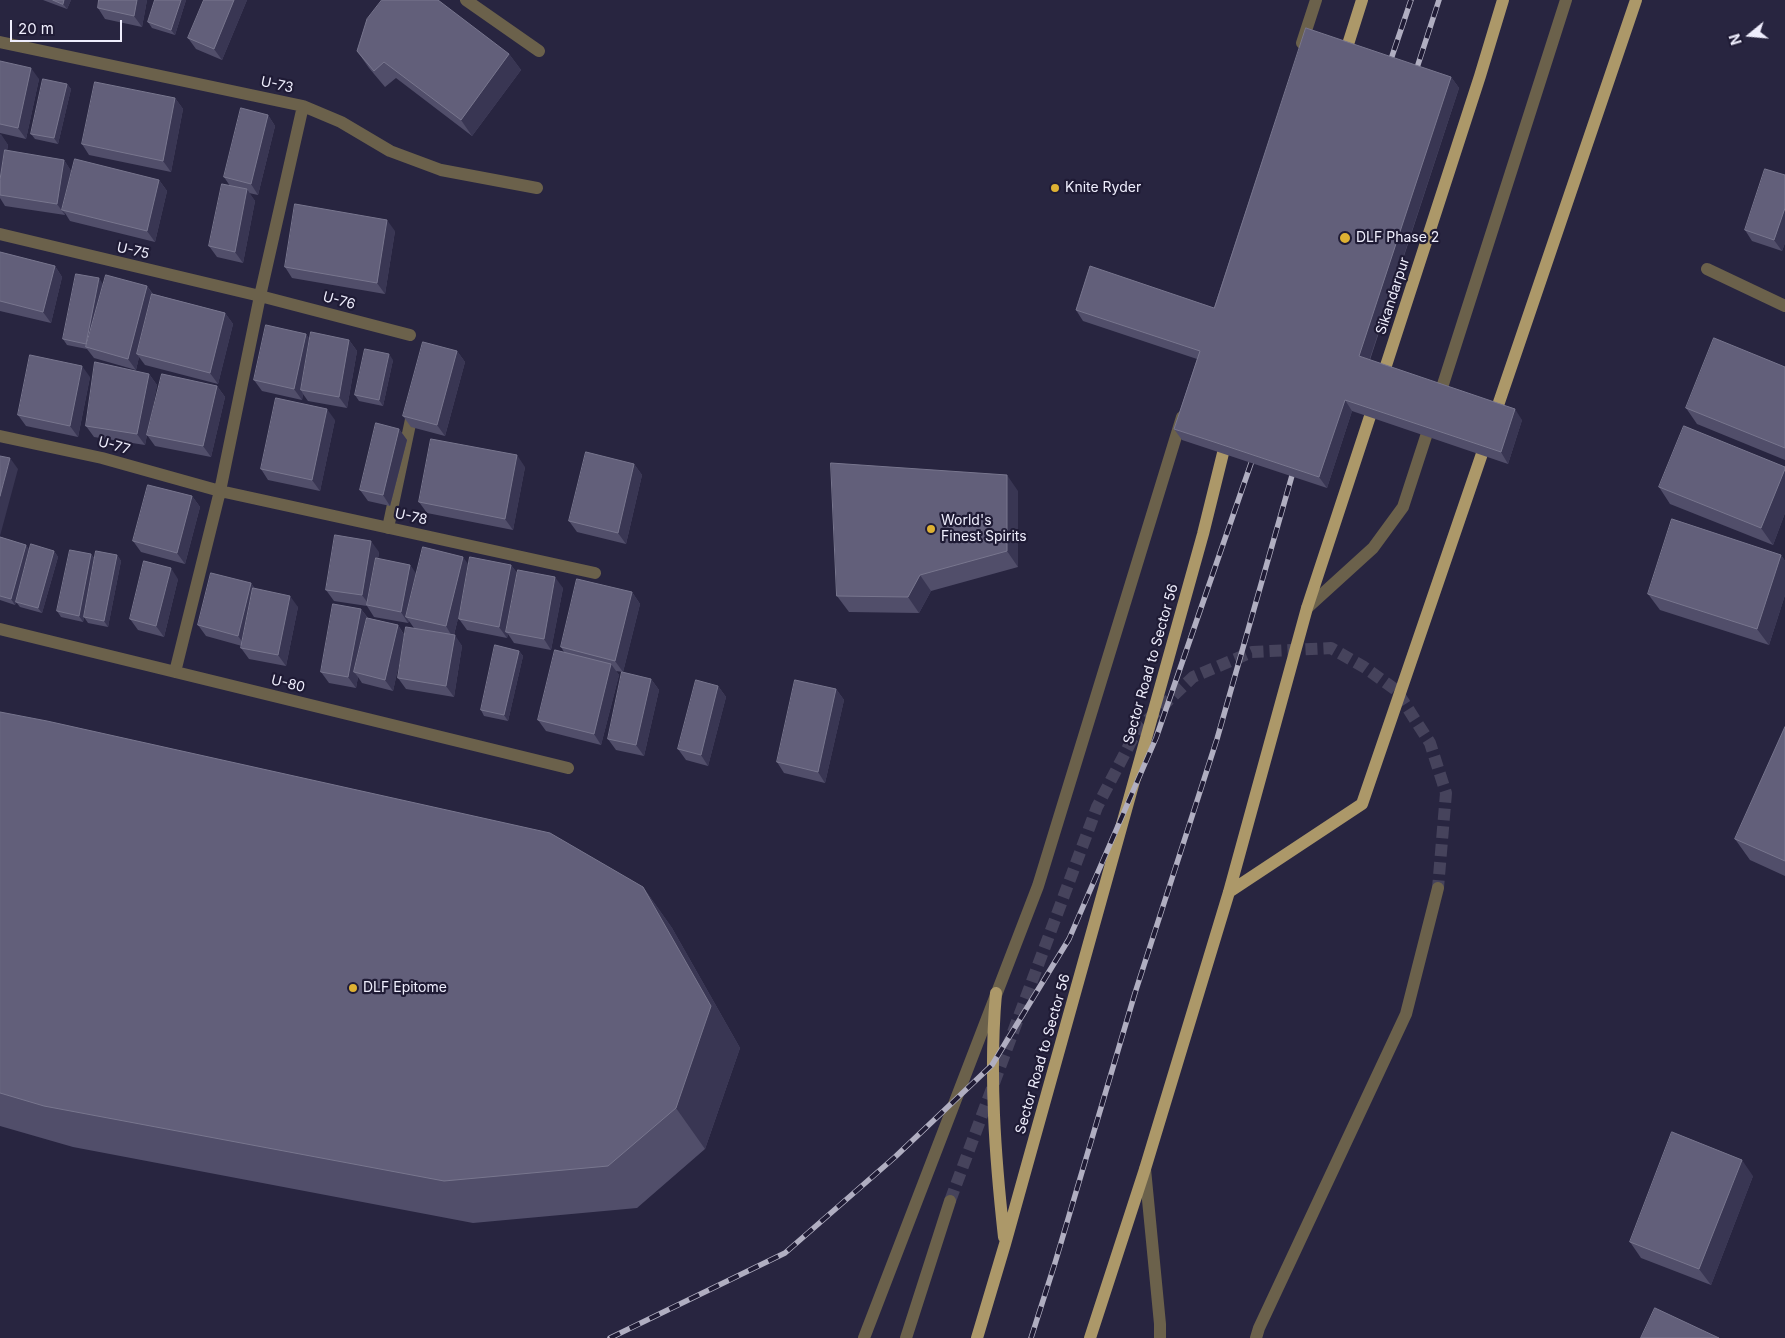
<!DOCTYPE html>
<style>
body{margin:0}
#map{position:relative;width:1785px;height:1338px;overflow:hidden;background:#282540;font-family:Inter,sans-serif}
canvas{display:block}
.north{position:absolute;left:1725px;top:10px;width:50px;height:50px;-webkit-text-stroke:4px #1f1b35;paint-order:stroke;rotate:253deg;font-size:14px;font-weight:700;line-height:20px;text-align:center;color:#efeefd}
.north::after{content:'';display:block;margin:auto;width:18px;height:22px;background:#efeefd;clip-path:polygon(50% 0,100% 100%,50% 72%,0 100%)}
.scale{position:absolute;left:10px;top:20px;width:112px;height:22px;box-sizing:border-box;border:2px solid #efeefd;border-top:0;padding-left:6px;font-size:15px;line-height:18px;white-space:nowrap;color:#efeefd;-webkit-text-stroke:4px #1f1b35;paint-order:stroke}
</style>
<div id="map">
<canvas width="1785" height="1338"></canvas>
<div class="north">N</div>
<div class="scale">20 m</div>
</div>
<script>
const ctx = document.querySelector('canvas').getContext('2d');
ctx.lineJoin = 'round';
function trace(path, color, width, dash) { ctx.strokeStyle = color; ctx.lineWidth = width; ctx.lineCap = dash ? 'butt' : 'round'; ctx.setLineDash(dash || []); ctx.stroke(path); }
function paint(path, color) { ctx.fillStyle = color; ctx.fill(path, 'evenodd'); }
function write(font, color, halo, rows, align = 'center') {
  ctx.font = font + ' Inter,sans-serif'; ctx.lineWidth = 4.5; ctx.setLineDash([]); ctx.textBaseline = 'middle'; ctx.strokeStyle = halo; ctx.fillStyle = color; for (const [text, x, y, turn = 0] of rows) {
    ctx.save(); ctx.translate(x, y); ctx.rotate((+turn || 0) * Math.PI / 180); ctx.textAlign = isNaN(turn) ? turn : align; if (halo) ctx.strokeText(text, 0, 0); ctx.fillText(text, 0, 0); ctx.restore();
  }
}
const minorTunnel = new Path2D(`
 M950,1201l147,-394 40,-77 56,-53 59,-25 79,-4 33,19 32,23 34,53 16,50 -8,95`);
const minor = new Path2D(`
 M466,0l73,51
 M0,42l303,64 38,16 49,29 51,19 96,18
 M1302,43l14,-43
 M0,234l260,62 150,39
 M1707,269l78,37
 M1438,400l128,-400
 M0,436l102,22 118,33 375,82
 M388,528l25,-118
 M1307,608l66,-60 30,-41 28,-86
 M0,629l568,139
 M175,672l45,-181 40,-195 43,-190
 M1145,1169l15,155v14
 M864,1338l174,-452 144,-469
 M906,1338l44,-137
 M1256,1338l3,-10 147,-314 32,-126`);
const major = new Path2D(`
 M1344,57l18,-57
 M1381,381l99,-305 23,-76
 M1493,420l143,-420
 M1229,892l133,-88 125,-365
 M996,993c-7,81 -1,163 8,244
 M977,1338l28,-94 198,-710 24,-97
 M1090,1338l55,-169 84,-277 78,-284 68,-207`);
const rail = new Path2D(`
 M1387,71l24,-71
 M1413,80l26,-80
 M610,1338l175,-85 110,-96 97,-92 77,-126 87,-201 100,-289
 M1031,1338l24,-75 80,-270 82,-254 78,-274`);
const wall = new Path2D(`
 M43,0h28l-4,9z
 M99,0h48l-5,27 -37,-8 -7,-11z
 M155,0h31l-11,35 -23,-7 -4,-6z
 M204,0h43l-25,60 -26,-11 -8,-11z
 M357,51l152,3 12,16 -49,66 -76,-58 -11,9 -16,-19z
 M0,61l39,18 -13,60 -26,-6z
 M1451,77l8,11 -89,272 152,60 -14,44 -156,-53 -25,77 -145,-48 -8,-11 23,-70 -114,-38 -7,-11 138,-2z
 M67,84l4,5 -13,55 -23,-5 -4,-5z
 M175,98l8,11 -12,63 -82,-17 -7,-11z
 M268,115l7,11 -17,69 -9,-2 6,8 -12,62 -26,-6 -8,-11 21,-60 -6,-9z
 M0,134l8,11 -1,6 57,9 7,11 -1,7 89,2 8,11 -12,51 -85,-21 -5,-8v2l-60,-9 -5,-8z
 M1785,175v68l-3,8 -30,-10 -7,-11z
 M395,231l-10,63 -93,-16 -7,-11z
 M0,252l55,14 7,11 -11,46 -51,-12z
 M103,284l-3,13 47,-11 6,8 72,19 8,11 -15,60 -73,-19 -6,-8 -3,13 -42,-12 -7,-9 -20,-4 -4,-6z
 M306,334l4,6h39l8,11 -10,57 -39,-7 -5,-7 -1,6 -40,-9 -8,-11z
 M457,351l8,11 -20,74 -34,-9 -8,-11z
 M393,360l-10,46 -24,-5 -4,-6z
 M1785,367v93l-88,-36 -11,-16z
 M149,374l8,11 -12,60 -51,-8 -8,-11z
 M90,377l-12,60 -52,-11 -8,-11z
 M217,386l8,11 -14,60 -56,-11 -8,-11z
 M335,420l-15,71 -52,-11 -7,-11z
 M399,429l8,11 -17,66 -22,-5 -8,-11z
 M634,464l8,11 -16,69 -49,-12 -8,-11z
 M525,467l-12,63 -86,-17 -8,-11z
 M1785,467v46l-12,32 -103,-41 -11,-17z
 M1018,491v76l-87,24 -12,22 -70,-1 -12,-16z
 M192,496l8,11 -15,57 -44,-12 -8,-11z
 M0,537l26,8 3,5 25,1 4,6 -16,56 -22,-6 -4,-5 -1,3 -15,-5z
 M379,552l-1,7 32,6 6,10 53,-10h42l6,8 46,15 -12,62 -37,-7 -6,-9 -1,4 -40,-8 -8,-11 3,-17 -8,33 8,11 -8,51 -48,-8 -8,-11 5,-33 -10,46 -31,-8 -4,-6 -2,11 -27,-5 -8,-11 40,-63 7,9 30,7 7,11 9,-8 -5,-7 -1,2 -34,-6 -7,-11 -33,-5 -8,-11z
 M91,554l4,5 22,-4 4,6 -13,66 -20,-4 -4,-6 -1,5 -22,-5 -4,-6z
 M1781,555l4,6v34l-16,50 -109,-35 -12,-16z
 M178,579l-14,58 -26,-7 -8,-11z
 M251,583l4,6 43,18 -12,59 -37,-7 -8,-11 1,-2 -36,-10 -8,-11z
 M632,592l8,12 -17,68 -7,-1 3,4 -18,70 -55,-14 -8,-11 26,-68 -3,-5z
 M519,651l4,5 -15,65 -24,-5 -3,-6z
 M651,679l8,11 -15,66 -28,-6 -8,-11z
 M718,686l8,11 -18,69 -22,-6 -8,-11z
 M836,689l8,11 -19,83 -41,-10 -7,-11z
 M0,712l643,175 29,41 68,120 -35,101 -68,59 -164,15 -400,-76 -73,-21z
 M1785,727v149l-35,-16 -15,-21z
 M1753,1176l-42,109 -70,-27 -11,-16z`);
const shadedWall = new Path2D(`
 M64,0h7l-4,9 -4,-5z
 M137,0h10l-5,27 -8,-11z
 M181,0h5l-11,35 -4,-5z
 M234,0h13l-25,60 -8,-11z
 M509,54l12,16 -49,66 -11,-16z
 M31,68l8,11 -13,60 -8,-11z
 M1451,77l8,11 -92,279 -8,-11z
 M67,84l4,5 -13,55 -4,-6z
 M175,98l8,11 -12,63 -8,-11z
 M268,115l7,11 -17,69 -7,-11z
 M1,134l7,11 -8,41v-50z
 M64,160l7,11 -6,40 -3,-1 3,3v2l-8,-11z
 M159,180l8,11 -12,51 -8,-11z
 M247,189l8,12 -12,62 -8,-11z
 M1785,208v35l-3,8 -8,-11z
 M387,220l8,11 -10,63 -8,-11z
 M55,266l7,11 -11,46 -8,-11z
 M99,278l4,6 -13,65 -4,-5z
 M147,286l8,12 -18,56 2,3 -3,13 -8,-11z
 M225,313l8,11 -15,60 -8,-11z
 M306,334l8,11 -13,45 2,4 -1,6 -8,-11z
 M349,340l8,11 -10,57 -8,-11z
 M457,351l8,11 -20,74 -8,-11z
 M389,354l4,6 -10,46 -4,-6z
 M82,366l8,11 -12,60 -8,-11z
 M149,374l8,11 -12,60 -8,-11z
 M217,386l8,11 -14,60 -8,-11z
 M1345,400l7,11 -25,77 -8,-11z
 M327,409l8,11 -15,71 -8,-11z
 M1515,409l7,11 -14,44 -7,-12z
 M399,429l8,11 -17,66 -7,-11z
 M517,455l8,12 -12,63 -8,-11z
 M10,458l8,11 -18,67v-40z
 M634,464l8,11 -16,69 -8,-11z
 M1785,469v44l-12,32 -12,-17z
 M1007,475l11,16v76l-11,-16z
 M192,496l8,11 -15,57 -8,-11z
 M371,541l8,11 -9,54 -8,-11z
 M26,545l4,5 -15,55 -4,-6z
 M54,551l4,6 -16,56 -4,-5z
 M91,554l4,6 -12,62 -4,-6z
 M117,555l4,6 -13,66 -4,-6z
 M1781,555l4,6v34l-16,50 -12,-16z
 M463,557l8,11 -18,70 -7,-12z
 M410,565l8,11 -12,41 3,4 -1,2 -7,-11z
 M511,565l8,11 -13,56 2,2 -1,4 -8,-11z
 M171,568l7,11 -14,58 -8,-11z
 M920,575l11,16 -12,22 -11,-16z
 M555,577l8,11 -12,62 -7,-11z
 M251,583l8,11 -13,53 -8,-11z
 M632,592l8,12 -17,68 -8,-11z
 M290,596l8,11 -12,59 -8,-11z
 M361,609l8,11 -15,52 4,5 -2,11 -8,-11z
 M398,625l7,12 -12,54 -8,-11z
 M455,635l7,11 -8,51 -8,-11z
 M519,651l4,5 -15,65 -4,-6z
 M611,664l8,11 -18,70 -7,-11z
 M651,679l8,11 -15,66 -8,-11z
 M718,686l8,11 -18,69 -7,-11z
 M836,689l8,11 -19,83 -7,-11z
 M643,887l29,41 68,120 -35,101 -29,-41z
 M1742,1160l11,16 -42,109 -12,-16z`);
const building = new Path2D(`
 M53,0h11l-1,4z
 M99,0h38l-3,16 -36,-8z
 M155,0h26l-10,30 -23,-8z
 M204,0h30l-20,49 -26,-11z
 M382,0h56l71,54 -48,66 -77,-58 -10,9 -17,-20 10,-32z
 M1306,28l145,49 -92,279 156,53 -14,43 -156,-52 -26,77 -105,-35 -40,-13 26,-78 -124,-41 14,-44 124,42z
 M0,61l31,7 -13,60 -18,-4z
 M43,79l24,5 -13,54 -23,-4z
 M95,82l80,16 -12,63 -81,-17z
 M241,108l27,7 -17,69 -27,-7z
 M5,150l59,10 -7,44 -57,-9v-15z
 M75,159l84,21 -12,51 -85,-21z
 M1765,169l20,6v33l-11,32 -29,-10z
 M222,184l25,5 -12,63 -26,-6z
 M295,204l92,16 -10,63 -92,-16z
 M0,252l55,14 -12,46 -43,-11z
 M76,274l23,4 -13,66 -23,-5z
 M106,275l41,11 -19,73 -42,-12z
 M152,294l73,19 -15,60 -73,-19z
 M266,325l40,9 -12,55 -40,-9z
 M311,332l38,8 -10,57 -38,-7z
 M1714,338l71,29v81l-99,-40z
 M423,342l34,9 -20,74 -34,-9z
 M365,349l24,5 -10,46 -24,-5z
 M30,355l52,11 -12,60 -52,-11z
 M95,362l54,12 -12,60 -51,-8z
 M162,374l55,12 -14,60 -56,-11z
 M276,398l51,11 -15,71 -51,-11z
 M376,423l23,6 -16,66 -23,-5z
 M1684,426l101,41v2l-24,59 -102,-41z
 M431,439l86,16 -12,64 -86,-17z
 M586,452l48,12 -16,69 -49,-12z
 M0,456l10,2 -10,38z
 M831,463l176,12v76l-87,24 -12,22 -71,-1z
 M148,485l44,11 -15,57 -44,-12z
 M1672,519l109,36 -24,74 -109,-35z
 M335,535l36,6 -9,54 -36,-5z
 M0,537l26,8 -15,54 -11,-3z
 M31,544l23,7 -16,57 -22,-6z
 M423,547l40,10 -17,69 -40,-9z
 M70,550l21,4 -12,62 -22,-5z
 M96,551l21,4 -13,66 -20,-4z
 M470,557l41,8 -12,62 -40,-8z
 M376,558l34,7 -9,47 -34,-7z
 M144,561l27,7 -15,58 -26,-7z
 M518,570l37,7 -11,62 -38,-7z
 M211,573l40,10 -13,53 -40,-11z
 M577,579l55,13 -17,69 -54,-14z
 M253,588l37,8 -12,59 -37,-7z
 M333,604l28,5 -13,68 -27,-5z
 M367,618l31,7 -13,55 -31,-8z
 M406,627l49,8 -9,51 -48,-8z
 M495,645l24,6 -15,64 -23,-5z
 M555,650l56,14 -17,70 -56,-14z
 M622,672l29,7 -15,66 -28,-6z
 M696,680l22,6 -17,69 -23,-6z
 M795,680l41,9 -18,83 -41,-10z
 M0,712l47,9 503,112 93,54 68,119 -35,102 -68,58 -164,15 -400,-75 -44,-13z
 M1785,727v134l-50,-22z
 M1672,1132l70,28 -43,109 -69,-27z
 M1655,1308l64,30h-78z`);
const markers = [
 [1055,188,5,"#deb133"],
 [1345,238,6,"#deb133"],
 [931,529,5,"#deb133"],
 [353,988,5,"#deb133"]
];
const streetNames = [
 ["U-73",277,85,12],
 ["U-75",133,251,13],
 ["Sikandarpur",1393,296,-72],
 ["U-76",339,301,15],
 ["U-77",114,446,15],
 ["U-78",411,517,12],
 ["Sector Road to Sector 56",1151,664,-74],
 ["U-80",288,684,14],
 ["Sector Road to Sector 56",1043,1054,-74]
];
const poiNames = [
 ["Knite Ryder",1065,188],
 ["DLF Phase 2",1356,238],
 ["World's",941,521],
 ["Finest Spirits",941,537],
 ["DLF Epitome",363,988]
];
trace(minorTunnel, '#46435c', 12, [12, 6]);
trace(minor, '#6b614b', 12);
trace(major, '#ac9869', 12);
trace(rail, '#b0aec1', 5.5);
trace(rail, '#1f1b35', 4, [11]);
paint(wall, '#514e6a');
paint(shadedWall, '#393653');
paint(building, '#625f7a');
trace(building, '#78768e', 1);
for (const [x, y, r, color] of markers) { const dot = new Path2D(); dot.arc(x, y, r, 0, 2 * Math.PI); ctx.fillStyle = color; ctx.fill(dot); trace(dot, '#1f1b35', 2); }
write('14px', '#efeefd', '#1f1b35', streetNames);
write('14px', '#efeefd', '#1f1b35', poiNames, 'left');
</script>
